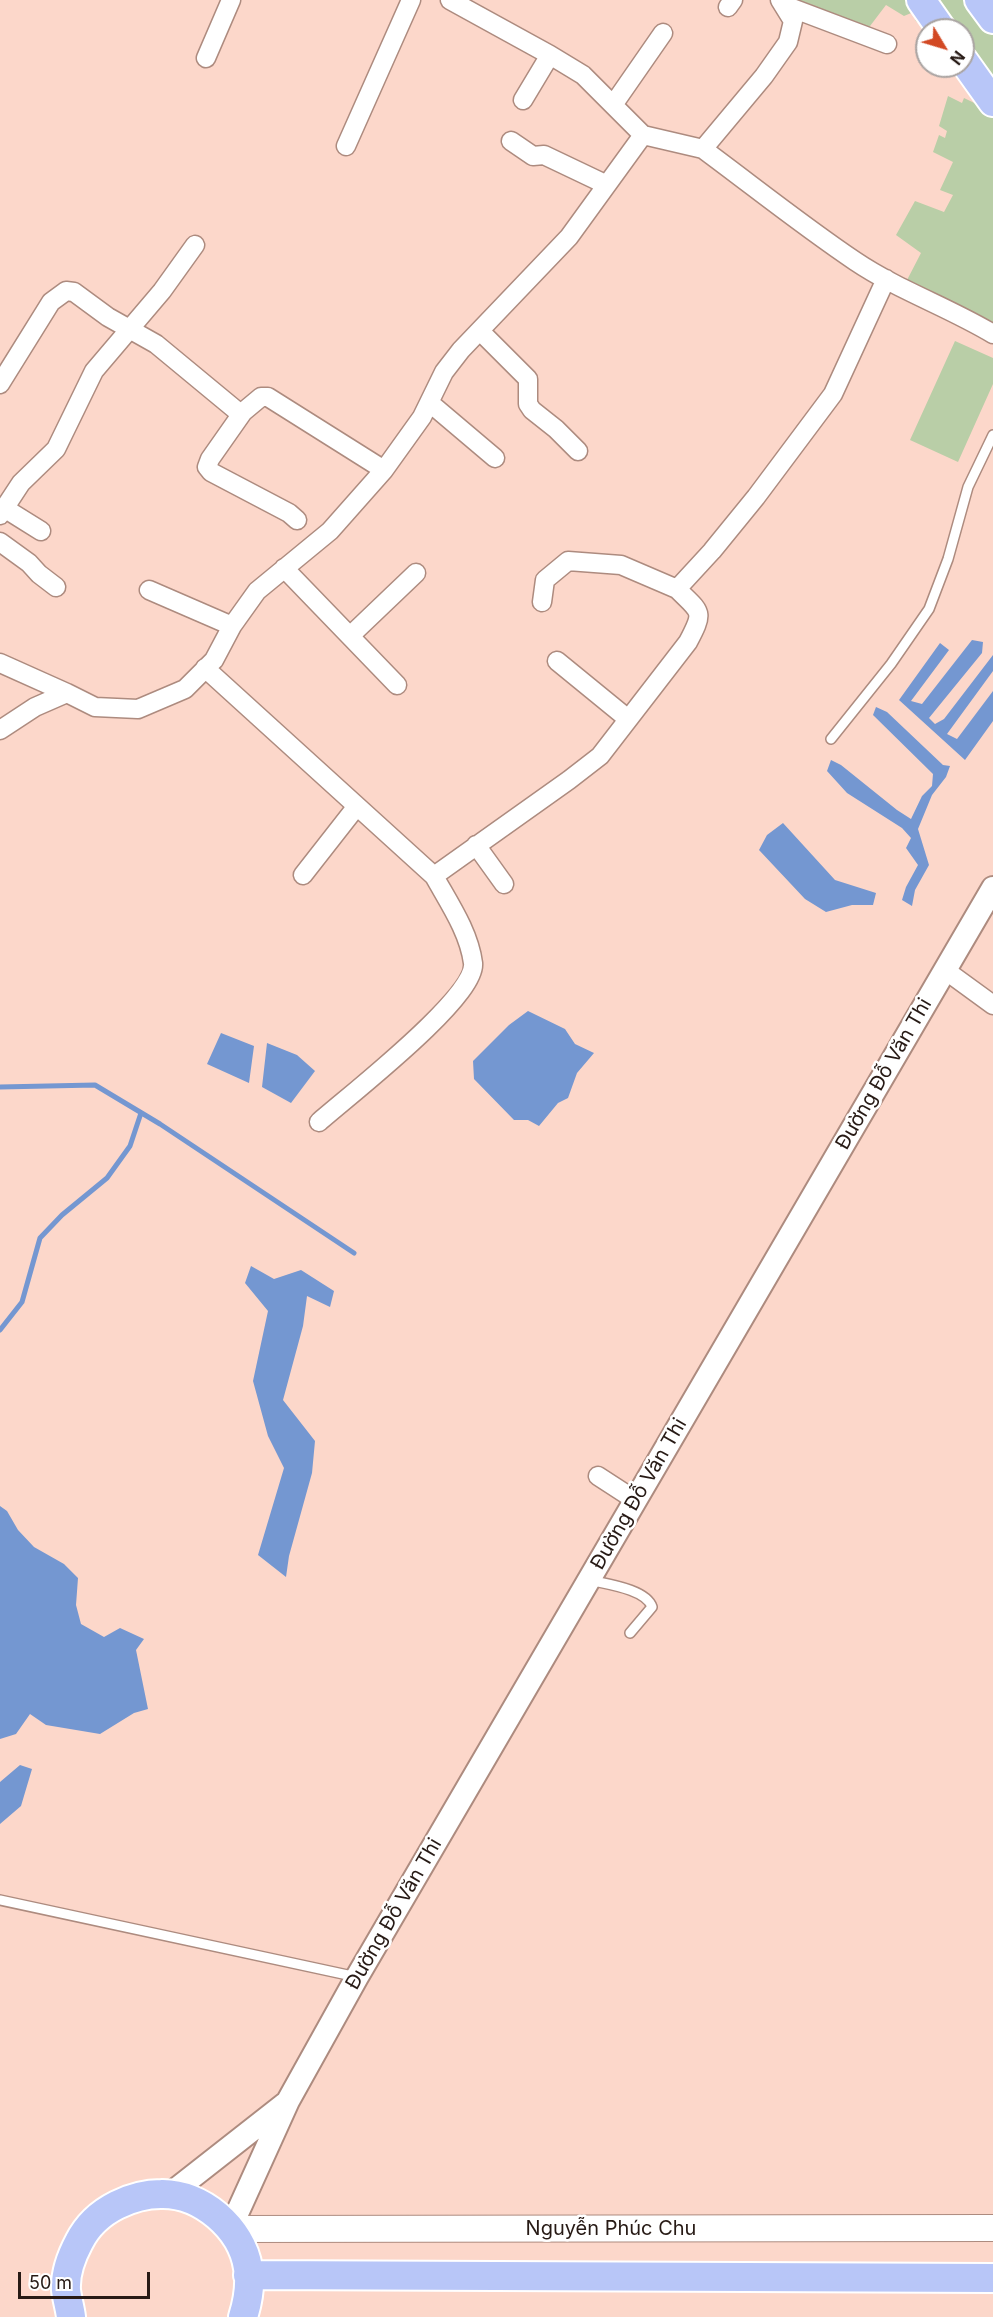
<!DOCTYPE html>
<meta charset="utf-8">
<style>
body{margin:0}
#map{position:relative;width:993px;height:2317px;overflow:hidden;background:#fcd7ca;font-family:Inter,sans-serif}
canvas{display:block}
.north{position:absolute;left:915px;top:18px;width:60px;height:60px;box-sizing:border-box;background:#fff;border:2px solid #a9a3a1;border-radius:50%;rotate:128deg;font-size:16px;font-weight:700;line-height:24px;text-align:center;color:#271a15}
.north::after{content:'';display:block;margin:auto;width:21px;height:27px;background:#d24924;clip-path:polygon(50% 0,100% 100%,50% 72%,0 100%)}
.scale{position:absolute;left:18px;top:2272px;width:132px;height:27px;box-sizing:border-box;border:3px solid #271a15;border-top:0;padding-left:8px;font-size:18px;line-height:21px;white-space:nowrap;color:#271a15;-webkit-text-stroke:4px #fff;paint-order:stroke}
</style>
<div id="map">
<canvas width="993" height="2317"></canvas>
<div class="north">N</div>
<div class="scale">50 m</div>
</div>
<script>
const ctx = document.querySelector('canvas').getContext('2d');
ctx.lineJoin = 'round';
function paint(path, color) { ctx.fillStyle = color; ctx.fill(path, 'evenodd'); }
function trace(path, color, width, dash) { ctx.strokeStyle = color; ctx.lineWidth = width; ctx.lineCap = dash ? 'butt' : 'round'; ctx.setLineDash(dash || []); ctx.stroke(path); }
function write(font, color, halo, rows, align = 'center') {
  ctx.font = font + ' Inter,sans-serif'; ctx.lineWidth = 5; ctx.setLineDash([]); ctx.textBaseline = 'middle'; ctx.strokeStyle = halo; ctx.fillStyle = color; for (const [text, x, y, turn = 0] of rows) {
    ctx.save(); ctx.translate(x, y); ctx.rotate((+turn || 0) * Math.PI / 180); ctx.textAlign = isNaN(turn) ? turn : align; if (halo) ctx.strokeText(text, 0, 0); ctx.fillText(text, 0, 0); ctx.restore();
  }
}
const green = new Path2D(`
 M791,0h202v78l-30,-32v-16h-24l-15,-10 -3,6 -6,-6 7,-5 -6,-4 -12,5 -18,-11 -19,25z
 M948,96l14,7 2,-5 29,14v214l-87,-44 15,-29 -25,-18 19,-34 29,11 9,-17 -13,-5 13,-28 -20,-10 6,-17 6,3 2,-7 -8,-5z
 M955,341l38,17v26l-35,78 -48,-22z`);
const water = new Path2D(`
 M972,640l11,2 -1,11 -53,65 6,6 9,-5 49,-64v16l-46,63 10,5 36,-48v30l-28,39 -66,-60 41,-57 9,7 -38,51 11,3z
 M876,707l11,5 56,53 7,1 -4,11 -14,18 -14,34 11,36 -14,25 -3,16 -10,-6 4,-13 12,-22 -12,-17 5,-10 -9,-10 -55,-35 -20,-22 4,-11 10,5 56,45 14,9 11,-23 10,-10 1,-12 -60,-59z
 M783,823l52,57 41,13 -3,12h-21l-26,7 -21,-13 -46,-49 8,-15z
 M528,1011l37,18 10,15 19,9 -17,20 -9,25 -10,5 -19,23 -11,-6h-14l-40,-41 -1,-18 36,-36z
 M221,1033l33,13 -5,37 -42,-19z
 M267,1043l30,12 18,16 -24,32 -29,-16z
 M251,1266l23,13 27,-9 33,21 -4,16 -23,-11 -4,30 -20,74 32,41 -3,32 -23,83 -3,21 -28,-22 26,-87 -16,-32 -15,-55 15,-70 -23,-28z
 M0,1506l7,5 11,19 16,17 30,17 14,14 -2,27 5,19 23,13 16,-9 24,11 -8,11 12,59 -14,4 -34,21 -54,-9 -16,-11 -14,20 -16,5z
 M20,1765l12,4 -11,37 -21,18v-42z`);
const stream = new Path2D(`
 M0,1087l95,-2 65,39 194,129
 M0,1330l22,-28 18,-64 22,-23 45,-37 23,-32 11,-33`);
const service = new Path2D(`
 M831,739l60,-75 38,-55 19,-50 20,-72 25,-52
 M589,1580c17,4 57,9 63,27l-22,26
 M0,1900l357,77`);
const minor = new Path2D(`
 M450,0l100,55
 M784,5l103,39
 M728,7l5,-7
 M206,58l25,-58
 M523,100l27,-45 33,20 60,60
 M613,105l50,-72
 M511,141l22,15 11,-1 63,30
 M346,146l65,-146
 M703,149c50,37 100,77 152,112 43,29 93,46 138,73
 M480,331l48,48v25l4,6 24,19 22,22
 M0,384l51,-82 15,-11 8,1 34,25 48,27 81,67 6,1 18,-15h7l116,73
 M430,403l65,55
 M243,412l-33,47 -3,8 4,5 78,41 8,7
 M4,508l37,23
 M0,515l21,-32 35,-34 38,-78 68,-80 33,-46
 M0,542l29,21 10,11 17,13
 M284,568l113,117
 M149,590l83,36
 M542,602l3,-22 23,-19 53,4 56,24
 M350,636l66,-63
 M557,661l71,58
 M0,663l67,30
 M205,668l229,208 135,-96 31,-24 88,-114c17,-32 13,-29 -11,-53l35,-38 44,-54 77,-103 53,-115
 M0,730l35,-23 32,-14 28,14 43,2 47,-20 29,-29 18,-34 25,-35 73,-60 54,-61 38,-53 22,-45 17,-22 108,-113 74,-102 60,14 61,-73 24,-34 5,-21 -13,-21
 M476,845l28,39
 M303,875l54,-69
 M945,970l48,35
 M319,1122c28,-25 158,-125 154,-159 -4,-31 -24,-60 -39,-87
 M598,1476l37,24`);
const tertiary = new Path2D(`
 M169,2195l116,-91
 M230,2229l58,-128 69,-124 636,-1089`);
const secondary = new Path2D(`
 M230,2229l763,-1`);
const primary = new Path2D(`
 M921,0l21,30
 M979,0l14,19
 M963,60l30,42
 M248,2275l745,3
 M71,2317c-1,-9 -4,-18 -5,-27 -1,-17 5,-33 13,-48 8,-16 22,-29 38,-37 14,-7 28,-11 44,-11 40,-1 81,34 87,74 3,17 0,33 -5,49`);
const streetNames = [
 ["Đường Đỗ Văn Thi",884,1074,-60],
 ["Đường Đỗ Văn Thi",639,1494,-60],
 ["Đường Đỗ Văn Thi",394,1914,-60],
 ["Nguyễn Phúc Chu",611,2229]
];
paint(green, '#b9cea7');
paint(water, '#7497d1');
trace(stream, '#7497d1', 5);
trace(service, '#ad8b7f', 12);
trace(minor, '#ad8b7f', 21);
trace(tertiary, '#ad8b7f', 26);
trace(secondary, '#ad8b7f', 28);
trace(primary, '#fff', 32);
trace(service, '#fff', 9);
trace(minor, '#fff', 18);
trace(tertiary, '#fff', 22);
trace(secondary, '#fff', 26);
trace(primary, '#b8c6f8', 28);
write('20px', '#271a15', '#fff', streetNames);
</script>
